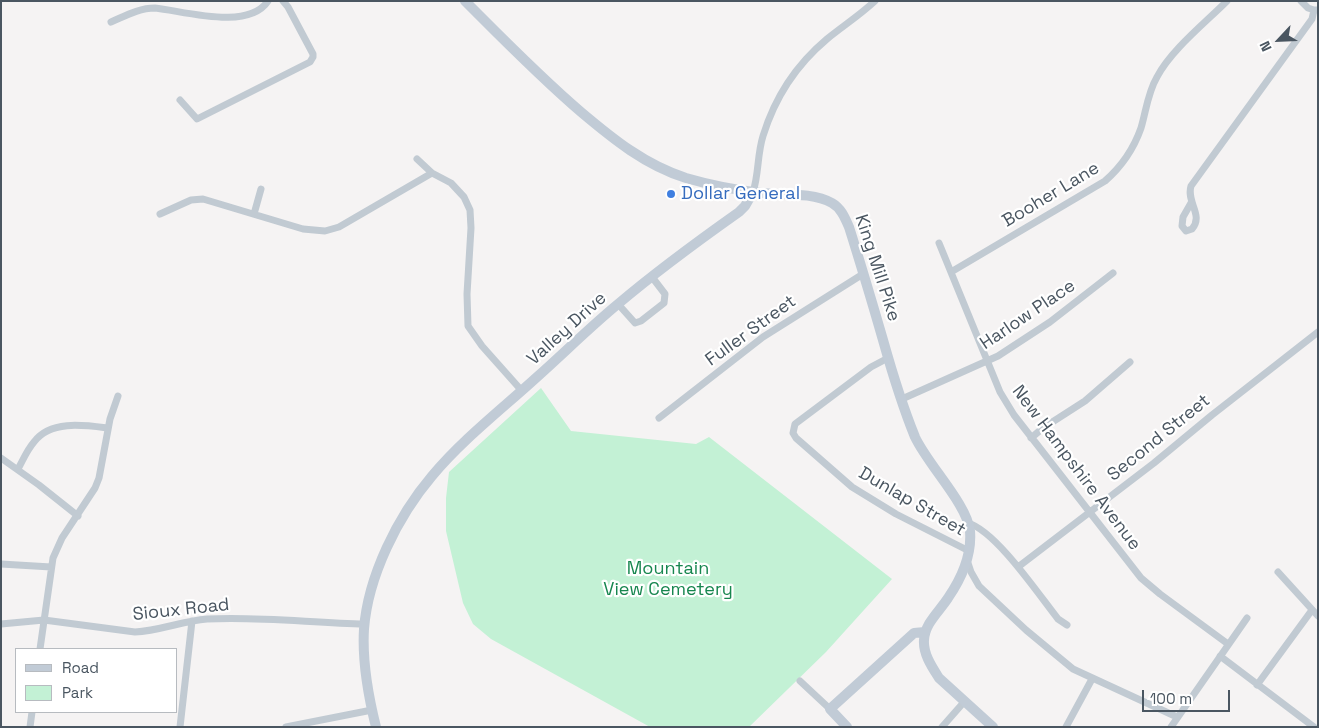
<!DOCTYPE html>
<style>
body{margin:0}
#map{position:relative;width:1319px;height:728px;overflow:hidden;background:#f5f3f3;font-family:"Space Grotesk",sans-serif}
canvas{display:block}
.frame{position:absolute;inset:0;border:2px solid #4a5661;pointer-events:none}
.legend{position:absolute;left:15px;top:648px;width:162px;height:65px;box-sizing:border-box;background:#fff;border:1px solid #b7bbc0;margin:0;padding:6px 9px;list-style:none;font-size:15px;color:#4a5661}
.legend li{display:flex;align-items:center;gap:10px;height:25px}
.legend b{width:25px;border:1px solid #b7bbc0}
.north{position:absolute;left:1254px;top:15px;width:50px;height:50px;-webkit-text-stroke:4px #fff;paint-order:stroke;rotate:245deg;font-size:14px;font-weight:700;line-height:20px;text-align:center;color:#4a5661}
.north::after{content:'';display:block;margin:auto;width:18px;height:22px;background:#4a5661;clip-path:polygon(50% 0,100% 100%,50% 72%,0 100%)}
.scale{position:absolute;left:1142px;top:690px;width:88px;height:22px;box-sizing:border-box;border:2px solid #4a5661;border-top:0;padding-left:6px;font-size:15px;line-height:18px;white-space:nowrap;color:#4a5661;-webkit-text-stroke:4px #fff;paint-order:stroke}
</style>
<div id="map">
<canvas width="1319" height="728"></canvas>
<div class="frame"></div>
<ul class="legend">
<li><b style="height:6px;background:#c1cbd6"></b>Road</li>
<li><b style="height:14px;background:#c3f1d5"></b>Park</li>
</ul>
<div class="north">N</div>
<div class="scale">100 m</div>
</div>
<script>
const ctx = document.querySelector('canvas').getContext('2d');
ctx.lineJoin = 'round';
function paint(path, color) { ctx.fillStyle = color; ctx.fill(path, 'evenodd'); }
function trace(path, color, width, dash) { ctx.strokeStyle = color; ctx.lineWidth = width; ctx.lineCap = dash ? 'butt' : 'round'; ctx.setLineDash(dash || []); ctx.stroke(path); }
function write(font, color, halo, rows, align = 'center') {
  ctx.font = font + ' "Space Grotesk",sans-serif'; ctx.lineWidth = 4.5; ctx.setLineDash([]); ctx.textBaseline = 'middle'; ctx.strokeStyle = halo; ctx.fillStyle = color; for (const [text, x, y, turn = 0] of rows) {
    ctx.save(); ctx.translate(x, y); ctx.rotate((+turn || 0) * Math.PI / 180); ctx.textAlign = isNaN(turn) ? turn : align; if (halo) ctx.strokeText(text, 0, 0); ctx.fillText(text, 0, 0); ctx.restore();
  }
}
const green = new Path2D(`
 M541,388l30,43 125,13 13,-7 183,142 -66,73 -77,75h-99l-159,-88 -18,-15 -10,-21 -17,-72v-33l3,-26z`);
const street = new Path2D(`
 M1301,1l7,7 6,2
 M111,22c14,-6 28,-14 44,-14 29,3 93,23 113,-7
 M180,100l17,19 113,-57 3,-5v-3l-25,-47 -5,-6
 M417,159l15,14
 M753,192c6,-18 4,-37 10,-56 12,-39 33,-71 64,-97 16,-13 33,-24 48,-38
 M1191,203l-8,14 -1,9 4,5 6,-2c12,-14 -6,-27 -1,-43l121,-167 2,-9h4
 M160,214l31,-14 12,-1 100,30 22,2 14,-4 93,-54 19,10 13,14 6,13 1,18 -4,66 1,32 14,20 40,45
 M254,214l7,-25
 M939,243l61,149 14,23 127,163 19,16 68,50
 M951,272l154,-91c16,-14 29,-33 36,-53 5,-17 7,-36 16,-51 14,-27 48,-54 70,-76
 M618,304l17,19 6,-2 23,-18 1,-9 -13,-17
 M888,358l-17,9 -76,57 -2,9 3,5 56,49 44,27 73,37
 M902,399l96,-43 52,-34 63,-49
 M659,418l104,-81 100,-63
 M1031,438l12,-10 42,-27 45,-39
 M1,458l38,27 39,31
 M18,469c5,-9 9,-19 16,-27 16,-22 50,-17 73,-14
 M968,523c28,8 71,72 90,96l9,6
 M967,560l4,12 8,14 47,44 47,39 104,48
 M1,564l50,3
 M1018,567l136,-104 58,-48 106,-83
 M1278,572l40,44
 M1,624l43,-4 91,12c24,-1 47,-11 72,-13 52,-3 105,4 158,5
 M40,649l13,-91 9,-20 33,-50 4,-10 11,-59 8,-23
 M1220,656l94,71
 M800,681l30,28
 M1257,685l55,-75
 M30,727l2,-15
 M180,727l12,-106
 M286,727l86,-17
 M942,727l22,-25
 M1066,727l26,-48
 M1171,727l76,-109`);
const secondary = new Path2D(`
 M465,1c38,38 75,76 116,111 32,27 64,53 105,66 24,7 50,12 75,15 21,2 52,-1 71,10 9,5 13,15 17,24 12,38 23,75 34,113 9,32 19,65 32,97 13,28 52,67 55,94 2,24 -9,48 -22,67 -9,14 -23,25 -24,42 -1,14 8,27 15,38l54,49
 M376,727c-8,-32 -14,-65 -12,-98 4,-53 34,-113 68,-153 31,-37 70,-67 105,-99 27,-24 53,-50 81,-73 39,-33 80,-63 121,-92l6,-6 8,-14
 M847,727l-17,-18 84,-76 11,-1`);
const markers = [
 [671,194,5,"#3f7fe0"]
];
const shopNames = [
 ["Dollar General",681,194]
];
const streetNames = [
 ["Booher Lane",1051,195,-31],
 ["King Mill Pike",877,268,72],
 ["Harlow Place",1028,315,-34],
 ["Valley Drive",567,329,-42],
 ["Fuller Street",751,331,-36],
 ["Second Street",1159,438,-39],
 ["New Hampshire Avenue",1076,468,53],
 ["Dunlap Street",912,502,30],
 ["Sioux Road",181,610,-6]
];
const parkNames = [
 ["Mountain",668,569],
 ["View Cemetery",668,590]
];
paint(green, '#c3f1d5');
trace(street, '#c1cad2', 7);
trace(secondary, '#c1cbd6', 10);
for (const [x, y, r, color] of markers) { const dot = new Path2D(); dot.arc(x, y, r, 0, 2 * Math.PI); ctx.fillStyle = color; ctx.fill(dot); trace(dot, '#fff', 2); }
write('18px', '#366cbe', '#fff', shopNames, 'left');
write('18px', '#4a5661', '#fff', streetNames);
write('18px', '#17864f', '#fff', parkNames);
</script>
